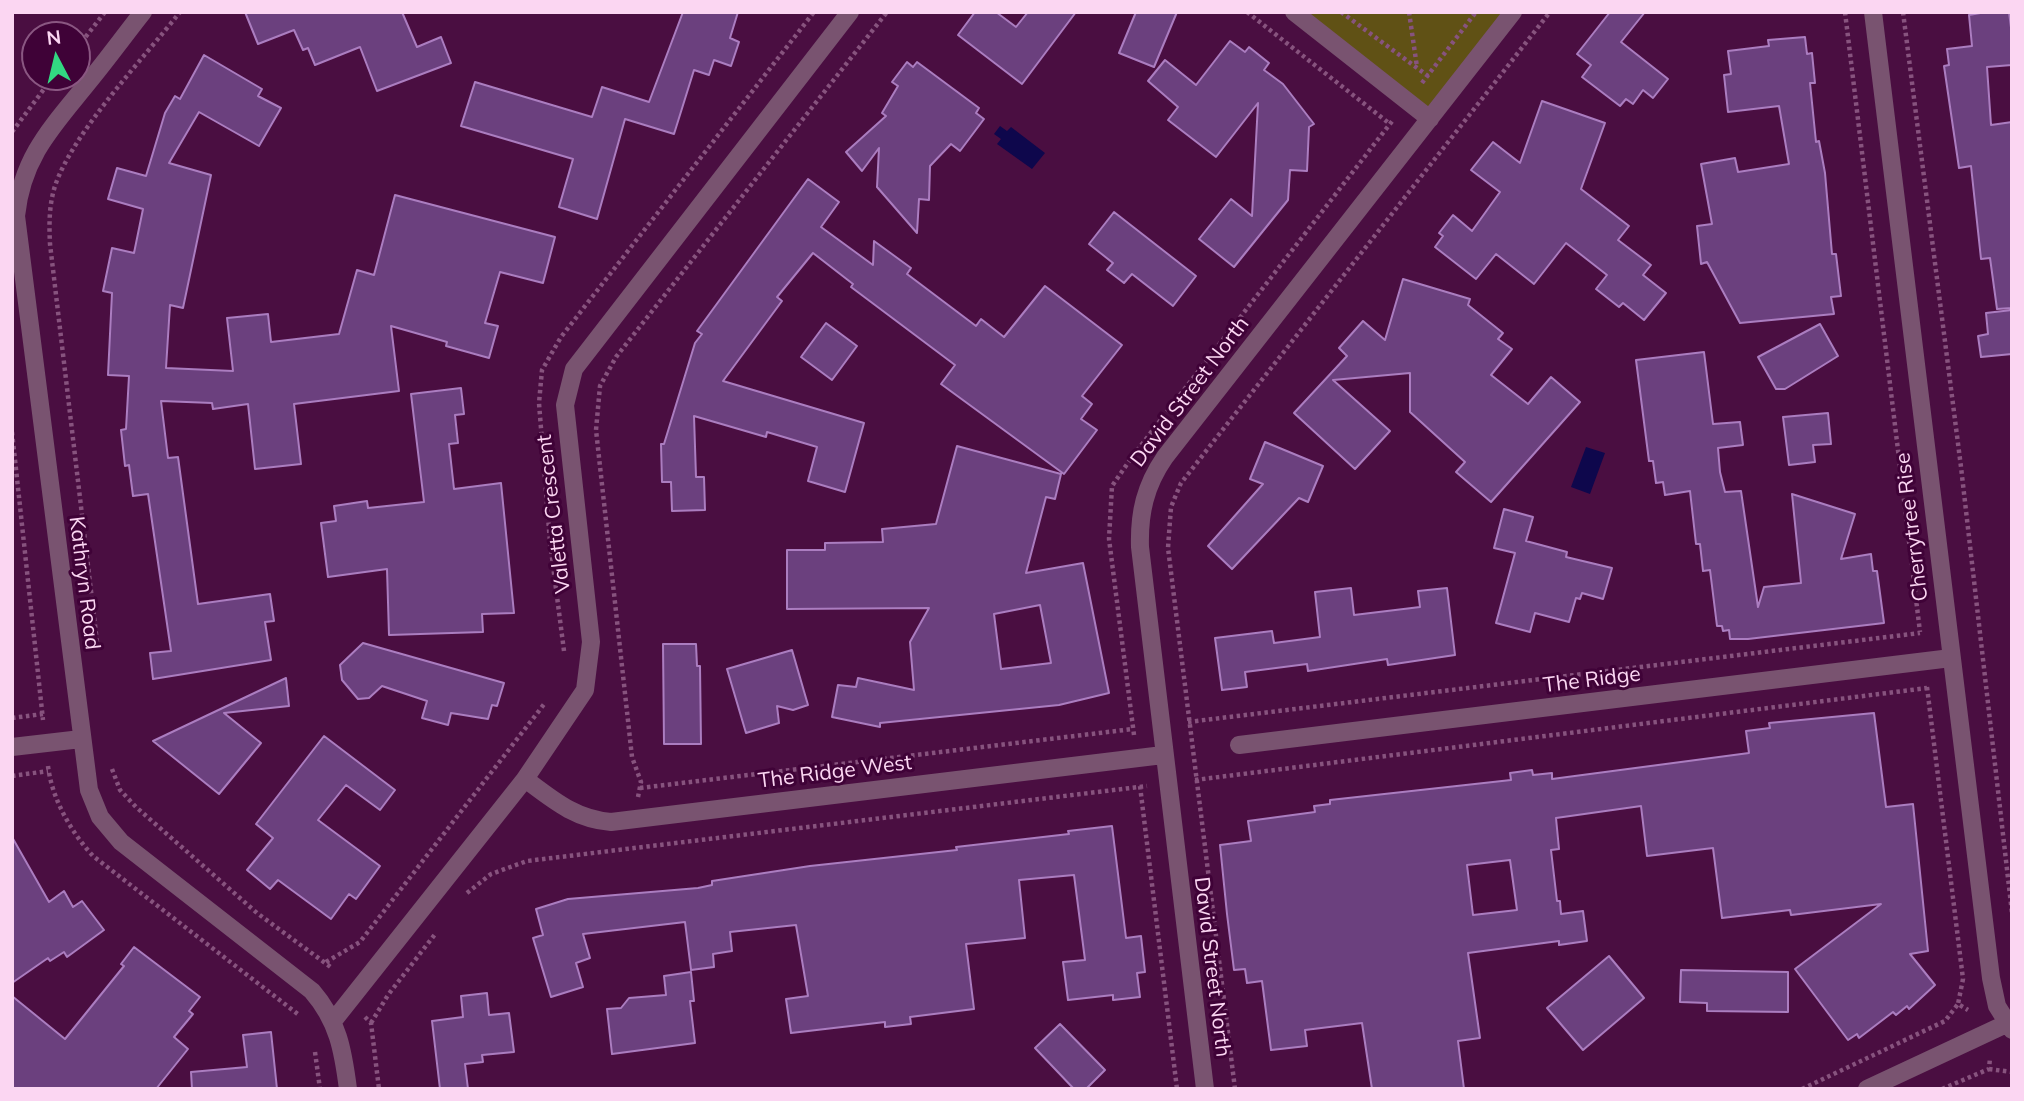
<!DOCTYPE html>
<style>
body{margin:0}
#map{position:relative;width:2024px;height:1101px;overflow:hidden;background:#4a0e41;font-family:Mulish,sans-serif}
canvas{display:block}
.frame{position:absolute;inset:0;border:14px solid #fbd6f2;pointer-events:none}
.north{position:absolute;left:21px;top:21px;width:70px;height:70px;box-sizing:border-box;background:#3f0237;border:2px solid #8a5782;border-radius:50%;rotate:353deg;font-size:19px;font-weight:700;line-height:28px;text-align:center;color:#fbd6f2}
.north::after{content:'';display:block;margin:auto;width:24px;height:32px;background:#32d882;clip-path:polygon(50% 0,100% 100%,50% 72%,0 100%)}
</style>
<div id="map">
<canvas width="2024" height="1101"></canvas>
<div class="frame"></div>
<div class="north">N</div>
</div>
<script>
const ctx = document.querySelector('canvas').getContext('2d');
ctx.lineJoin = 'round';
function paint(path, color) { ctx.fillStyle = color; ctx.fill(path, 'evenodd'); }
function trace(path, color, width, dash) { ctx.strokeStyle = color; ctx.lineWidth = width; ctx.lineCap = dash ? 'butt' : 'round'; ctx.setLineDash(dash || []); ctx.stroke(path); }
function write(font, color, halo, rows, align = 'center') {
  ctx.font = font + ' Mulish,sans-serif'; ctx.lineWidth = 6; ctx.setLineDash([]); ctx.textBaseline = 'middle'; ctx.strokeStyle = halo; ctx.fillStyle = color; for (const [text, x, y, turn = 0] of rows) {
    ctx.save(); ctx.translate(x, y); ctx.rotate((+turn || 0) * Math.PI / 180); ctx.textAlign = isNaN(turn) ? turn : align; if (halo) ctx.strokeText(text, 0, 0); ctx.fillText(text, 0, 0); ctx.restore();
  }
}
const green = new Path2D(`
 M1294,12h219l-83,107z`);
const water = new Path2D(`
 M1000,126l7,5 4,-4 34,26 -13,16 -35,-25 4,-5 -7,-5z
 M1586,447l19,6 -15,41 -19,-7z`);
const building = new Path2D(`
 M245,12h157l15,35 24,-10 10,26 -74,28 -17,-44 -45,18 -7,-17 -5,2 -9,-20 -36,14z
 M683,12h55l-8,26 9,4 -8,24 -17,-6 -5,15 -15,-5 -20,64 -49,-15 -28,100 -38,-12 14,-48 -112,-33 14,-44 117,35 10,-30 47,15z
 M975,12h21l20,15 12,-15h48l-54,72 -64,-49z
 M1136,12h41l-23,55 -35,-14z
 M1610,12h35l-24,30 47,37 -15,19 -10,-8 -10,14 -7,-5 -6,7 -38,-29 9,-12 -14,-11z
 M1986,12h23l3,23v30l-25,2 4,58 21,-3v186l-15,1 -7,-51 -9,1 -10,-93 -12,2 -15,-102 5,-1 -2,-16 25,-3 -3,-31z
 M1805,37l2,17 5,-1 3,30h-5l6,59 3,-1 6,32 7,81h4l5,42 -10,1 3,17 -94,9 -33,-61 -6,2 -4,-38 15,-2 -11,-60 34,-6 3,14 51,-8 -10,-58 -51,6 -4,-37 7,-1 -3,-23 41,-5 -1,-6z
 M1230,41l15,11 4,-5 20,16 -5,7 19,14 31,40 -5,3 -2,44 -17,-1 -2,30 -54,67 -35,-28 32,-40 21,17 6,-113 -42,54 -48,-37 10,-13 -30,-26 17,-21 31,25z
 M204,55l58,34 -4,7 23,12 -22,38 -60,-34 -30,51 42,12 -28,133 -13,-3 -4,63 67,3 -6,-53 41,-4 3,28 68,-8 18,-64 17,5 21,-80 160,42 -12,46 -43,-11 -15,51 13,3 -9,32 -43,-12 1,-4 -56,-16 8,65 -105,13 7,60 -46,5 -7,-65 -35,5 -1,-6 -51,-2 7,57 10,-1 20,147 72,-10 4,27 -9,1 6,38 -118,19 -3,-26 21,-2 -23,-157 -15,2 -4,-31 -4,1 -4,-36 5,-1 3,-53 -21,-1 4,-82 -9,-2 9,-43 22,5 9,-44 -35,-10 9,-31 29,8 19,-63 10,-17 5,3z
 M907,62l6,5 4,-5 62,46 -3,5 8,6 -24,32 -9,-7 -21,22 -1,34 -10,-1 -2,34 -40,-46 2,-39 -17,23 -16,-19 40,-36 -4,-3 16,-27 -6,-4z
 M1542,101l63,22 -24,66 48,37 -11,14 33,25 -8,10 23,18 -22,27 -21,-17 -4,4 -23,-18 11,-14 -41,-32 -32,41 -38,-30 -20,25 -41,-32 8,-11 -4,-3 14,-18 19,16 28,-39 -29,-22 22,-28 27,21z
 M808,179l31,23 -18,25 52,38 1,-24 37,27 -4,6 69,52 5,-7 23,18 41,-51 77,59 -40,51 10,8 -11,15 16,11 -33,44 -123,-90 14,-19 -104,-78 2,-3 -40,-31 -36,44 5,4 -59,80 141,42 -19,69 -37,-11 9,-34 -50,-15 -1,5 -72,-21 2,61h8l1,33 -33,1 -1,-29h-9l-1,-38h3l31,-101 7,-9 -5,-3z
 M1114,212l82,64 -23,30 -41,-32 -8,9 -17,-13 6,-7 -24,-19z
 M1403,279l67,20 -2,6 35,28 -5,6 14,10 -21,26 37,29 23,-27 29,25 -89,100 -35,-30 9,-10 -55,-50v-39l-77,7 57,51 -35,38 -61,-56 53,-57 -8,-8 24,-27 22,19z
 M2012,310v44l-31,3 -3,-21 10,-2 -2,-21z
 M826,323l31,23 -25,34 -31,-23z
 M1820,324l18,32 -53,33h-9l-18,-32z
 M1704,352l9,72 27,-2 3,23 -25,3 2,24 5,20 16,-1 17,116 6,-20 37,-4 -9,-89 63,20 -14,45 30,-5 2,17h4l7,52 -136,16h-18l-1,-9 -6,1 -1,-5h-5l-7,-56 -7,1 -3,-27h-4l-6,-53 -25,4 -2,-13 -7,1 -3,-22h-4l-13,-101z
 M461,388l3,26 -9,1 3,28 -9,1 5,45 47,-6 13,130 -32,1 1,18 -94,3 -2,-66 -59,8 -7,-54 15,-2 -2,-15 33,-5 1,7 56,-6 -13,-108z
 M1828,413l3,31 -18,1 2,17 -26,3 -6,-48z
 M1265,442l58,24 -15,36 -9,-4 -67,71 -24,-23 55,-62 -13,-5z
 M957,446l104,28 -6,25 -9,-2 -20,76 57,-10 26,130 -50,12 -179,18v4l-48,-10 6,-32 18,2 2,-9 56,12 -4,-48 19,-34 -142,1v-59h38v-7l58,-1 -1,-13 54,-5zM1040,605l11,58 -50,6 -7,-55z
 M1504,509l29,8 -7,24 41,11 -1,5 46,11 -9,31 -21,-6 -2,6 -4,-1 -7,24 -34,-9 -5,19 -34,-9 19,-70 -21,-5z
 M1351,588l3,27 66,-8 -2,-16 29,-3 8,67 -67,10 -1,-6 -79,12 -1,-7 -62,8 2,15 -25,3 -7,-52 57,-7 2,12 46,-6 -5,-45z
 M363,643l141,40 -7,23 -5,-1 -4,14 -37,-6 -3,12 -26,-7 5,-17 -45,-15 -13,12 -11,1 -16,-19 -2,-15z
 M663,644h33l1,22h3l1,78h-37z
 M792,650l16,55 -15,5 -16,-4 2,17 -33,10 -19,-64z
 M286,678l3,28 -65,7 37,30 -42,51 -66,-53z
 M1874,713l12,94 27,-3 15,147 -18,3 25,31 -26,24 -2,-3 -11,9 -3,-3 -34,26 -2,-4 -9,6 -53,-71 86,-65 -90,11 -1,-5 -68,8 -9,-70 -66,8 -6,-50 -85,12 3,31 -8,1 6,51h3l1,13 22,-3 4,30 -28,4v-4l-91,12 12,85 -22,3 6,48h-92l-10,-66 -57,7 2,16 -36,4 -9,-69 -15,2 -2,-14 -11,1 -7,-56 -7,-69 31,-4 -3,-20 67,-9 -1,-6 16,-2v-4l181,-20 -1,-7 22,-3 1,5 19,-2v6l197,-26 -3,-22 24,-3 -1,-5zM1510,860l7,50 -44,5 -6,-50z
 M324,736l71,54 -15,20 -34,-25 -28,35 62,46 -24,33 -7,-5 -18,25 -53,-39 -8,9 -23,-19 26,-32 -17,-14z
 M1112,826l14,112 15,-2 4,36 -8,1 3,24 -27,3v-5l-45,5 -5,-38 22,-2 -11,-85 -55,5 6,58 -59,6 8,65 -64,8 1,7 -26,3v-5l-94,11 -5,-34 22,-3 -12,-71 -66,7 2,19 -19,3 1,13 -23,3 -6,-48 -102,12 7,24 -14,5 7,24 -32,10 -18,-59 10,-3 -7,-26 32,-10 130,-11 14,-3v-4l98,-15 147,-16 -1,-3 113,-13 -1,-3z
 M12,837l37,65 15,-11 9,16 9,-6 22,29 -37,27 -3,-5 -14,9 -2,-3 -36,25z
 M134,947l66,50 -11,14 4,3 -19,23 14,12 -32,40h-144v-93l53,43 59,-73 -3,-2z
 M1609,956l35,42 -61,52 -36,-42z
 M1681,970l107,2v40l-81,-1v-8l-27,-1z
 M691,972l3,29h-4l5,42 -83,11 -5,-45 14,-1 8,-10 37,-3 -2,-19z
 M487,993l2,22 20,-2 5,39 -32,3 1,7 -18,2 3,25h-28l-8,-68 31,-4 -2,-21z
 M1060,1024l45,46 -19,19h-12l-39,-41z
 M271,1032l6,57h-85l-1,-17 56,-5 -4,-32z`);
const path = new Path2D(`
 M1247,12l143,112
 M1341,12l87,64
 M1409,12l8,55
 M1845,12l75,620
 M1903,12l58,455 51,446
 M77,48l28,-36
 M1422,83l54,-71
 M12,132l41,-55
 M12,432l31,288
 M97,642l-47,-398c-1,-20 -1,-39 5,-58 18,-54 89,-128 125,-174
 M564,651l-14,-109 -11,-139 3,-33 19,-33 253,-325
 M1927,687l36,292 -5,25
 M12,718l31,-4
 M1188,722l732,-89
 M1134,735l-25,-196 3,-53 20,-29 261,-337
 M48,766c4,33 23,66 45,90l206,159
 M112,769l8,21 16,17 121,106 75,55
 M12,776l36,-5
 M1195,780l732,-92
 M1140,786l37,303
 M640,788l493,-59
 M638,797l3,-15 -9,-25 -36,-327 4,-44 16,-29 271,-345
 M467,893l24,-19 36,-13 620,-75
 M326,962l34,-20 185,-239
 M365,1017l6,6 8,66
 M371,1023l17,-28 48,-62
 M315,1052l5,37
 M1989,1069l23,3
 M1235,1089l-67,-541 3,-41 10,-24 369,-471
 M1802,1089l143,-68 13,-17 10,6
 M1942,1089l47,-20 1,-11`);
const street = new Path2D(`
 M143,12c-19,24 -37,49 -57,73 -35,43 -64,73 -70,131l73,574 11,27 21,25 191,149c26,30 31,59 36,98
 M1294,12l136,107
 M1873,12l118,966 6,28 15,24
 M1239,745l712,-87
 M12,747l69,-8
 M525,779c28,21 50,40 86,43l552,-67
 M334,1020l191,-241 60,-89 6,-48 -26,-237 9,-36 276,-357
 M1205,1089l-65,-542c-1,-34 5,-61 25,-90l348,-445
 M1867,1089l139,-65`);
const streetNames = [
 ["David Street North",1190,392,-53],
 ["Valetta Crescent",554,514,-97],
 ["Cherrytree Rise",1912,527,-97],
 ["Kathryn Road",84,583,83],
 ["The Ridge",1592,680,-7],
 ["The Ridge West",835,772,-7],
 ["David Street North",1212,967,83]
];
paint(green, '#605115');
paint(water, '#0e074c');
paint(building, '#6b407e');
trace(building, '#ab7dc0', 2);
trace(path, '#87537e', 4.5, [3.5, 3.5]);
trace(street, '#795370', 18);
write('21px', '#fbd6f2', '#3f0237', streetNames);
</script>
